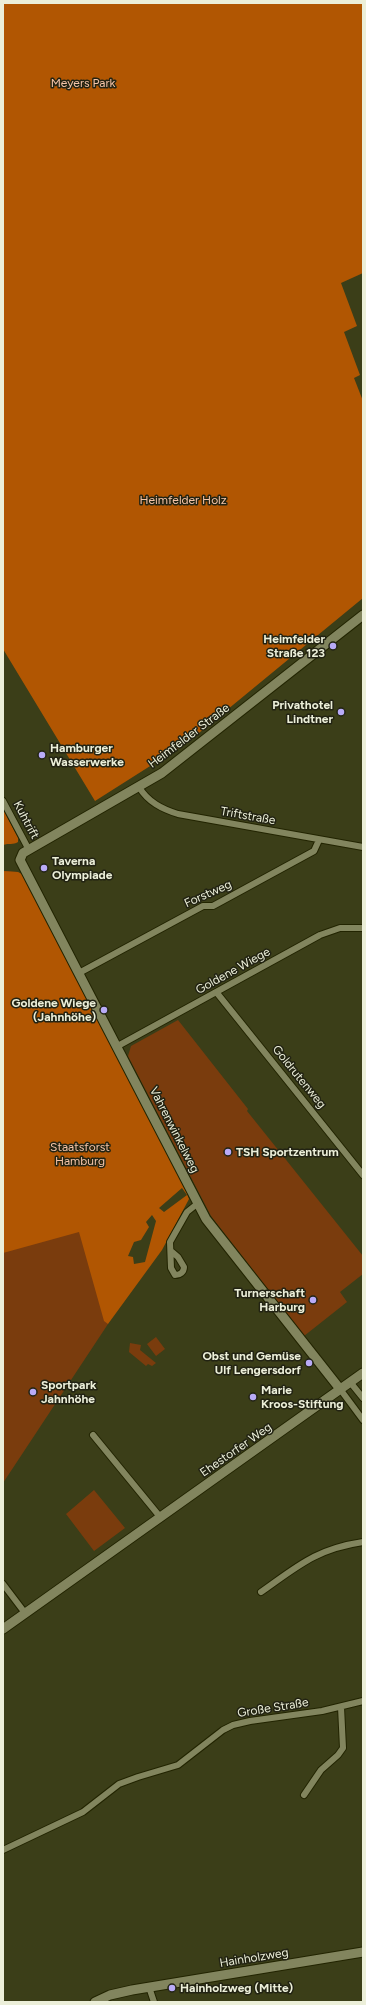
<!DOCTYPE html>
<meta charset="utf-8">
<style>
body{margin:0}
#map{position:relative;width:366px;height:2005px;overflow:hidden;background:#3b3e18;font-family:Figtree,sans-serif}
canvas{display:block}
.frame{position:absolute;inset:0;border:4px solid #ecefd9;pointer-events:none}
</style>
<div id="map">
<canvas width="366" height="2005"></canvas>
<div class="frame"></div>
</div>
<script>
const ctx = document.querySelector('canvas').getContext('2d');
ctx.lineJoin = 'round';
function paint(path, color) { ctx.fillStyle = color; ctx.fill(path, 'evenodd'); }
function trace(path, color, width, dash) { ctx.strokeStyle = color; ctx.lineWidth = width; ctx.lineCap = dash ? 'butt' : 'round'; ctx.setLineDash(dash || []); ctx.stroke(path); }
function write(font, color, halo, rows, align = 'center') {
  ctx.font = font + ' Figtree,sans-serif'; ctx.lineWidth = 3; ctx.setLineDash([]); ctx.textBaseline = 'middle'; ctx.strokeStyle = halo; ctx.fillStyle = color; for (const [text, x, y, turn = 0] of rows) {
    ctx.save(); ctx.translate(x, y); ctx.rotate((+turn || 0) * Math.PI / 180); ctx.textAlign = isNaN(turn) ? turn : align; if (halo) ctx.strokeText(text, 0, 0); ctx.fillText(text, 0, 0); ctx.restore();
  }
}
const green = new Path2D(`
 M3,871l15,1 129,345 -25,42 -14,65 -105,159z
 M178,1020l70,89 -1,2 116,145v18l-23,18 7,10 -43,34 -93,-120 -83,-160 3,-10z
 M156,1337l9,12 -9,7 -9,-12z
 M130,1343l11,2 -1,5 16,13 -4,3 -4,-2 -2,2 -17,-14z
 M94,1490l31,38 -31,23 -28,-37z`);
const forest = new Path2D(`
 M3,3h360v270l-22,10 16,43 -13,6 16,43 -6,3 9,23v197l-175,144 -93,59 -92,-152z
 M3,809l15,29v4c-5,3 -9,1 -15,3z
 M3,871l15,1 6,3 161,313 4,11 -27,51 -54,74 -4,-3 -25,-89 -76,21zM182,1188l5,7 -23,17 -5,-4zM152,1215l4,6 -11,41 -11,2 -1,-7 -5,-1 6,-14 7,-2 8,-13 -3,-5z`);
const street = new Path2D(`
 M139,787c9,15 23,22 39,27l185,33
 M3,801l26,49
 M79,973l124,-67h10l101,-55 5,-11
 M217,993l146,182
 M116,1047l204,-112 20,-7h23
 M171,1251l7,6 6,10c0,5 -4,8 -9,8l-4,-7 -1,-26 17,-30 10,-8
 M350,1382l13,16
 M340,1389l23,31
 M93,1435l68,83
 M3,1584l22,29
 M261,1592c37,-26 55,-43 102,-50
 M304,1795l17,-25 17,-15 5,-7 -2,-41
 M3,1850l80,-38 36,-28 19,-7 40,-12 45,-35 10,-5 17,-4 72,-10 41,-10
 M149,1987l5,15`);
const secondary = new Path2D(`
 M340,1389l-134,-170 -186,-359 3,-7 139,-80 201,-158
 M3,1629l360,-256
 M95,2002l15,-7 22,-5 231,-38`);
const markers = [
 [333,646,4,"#b9abf7"],
 [341,712,4,"#b9abf7"],
 [42,755,4,"#b9abf7"],
 [44,868,4,"#b9abf7"],
 [104,1010,4,"#b9abf7"],
 [228,1152,4,"#b9abf7"],
 [313,1300,4,"#b9abf7"],
 [309,1363,4,"#b9abf7"],
 [33,1392,4,"#b9abf7"],
 [253,1397,4,"#b9abf7"],
 [172,1988,4,"#b9abf7"]
];
const parkNames = [
 ["Meyers Park",83,83],
 ["Heimfelder Holz",183,500],
 ["Staatsforst",80,1147],
 ["Hamburg",80,1161]
];
const poiNames = [
 ["Heimfelder",325,639,"right"],
 ["Straße 123",325,653,"right"],
 ["Privathotel",333,705,"right"],
 ["Lindtner",333,719,"right"],
 ["Hamburger",50,748],
 ["Wasserwerke",50,762],
 ["Taverna",52,861],
 ["Olympiade",52,875],
 ["Goldene Wiege",96,1003,"right"],
 ["(Jahnhöhe)",96,1017,"right"],
 ["TSH Sportzentrum",236,1152],
 ["Turnerschaft",305,1293,"right"],
 ["Harburg",305,1307,"right"],
 ["Obst und Gemüse",301,1356,"right"],
 ["Ulf Lengersdorf",301,1370,"right"],
 ["Sportpark",41,1385],
 ["Jahnhöhe",41,1399],
 ["Marie",261,1390],
 ["Kroos-Stiftung",261,1404],
 ["Hainholzweg (Mitte)",180,1988]
];
const streetNames = [
 ["Heimfelder Straße",189,736,-37],
 ["Triftstraße",248,816,10],
 ["Kuhtrift",26,820,62],
 ["Forstweg",208,894,-24],
 ["Goldene Wiege",233,971,-29],
 ["Goldrutenweg",299,1077,51],
 ["Vahrenwinkelweg",174,1130,63],
 ["Ehestorfer Weg",236,1450,-35],
 ["Große Straße",273,1708,-9],
 ["Hainholzweg",254,1958,-9]
];
paint(green, '#7a3c0d');
paint(forest, '#b15602');
trace(street, '#222400', 8);
trace(secondary, '#222400', 11);
trace(street, '#82855e', 6);
trace(secondary, '#82855e', 9);
for (const [x, y, r, color] of markers) { const dot = new Path2D(); dot.arc(x, y, r, 0, 2 * Math.PI); ctx.fillStyle = color; ctx.fill(dot); trace(dot, '#222313', 1.5); }
write('12px', '#f5c4a7', '#222313', parkNames);
write('bold 12px', '#ecefd9', '#222313', poiNames, 'left');
write('12px', '#ecefd9', '#222313', streetNames);
</script>
